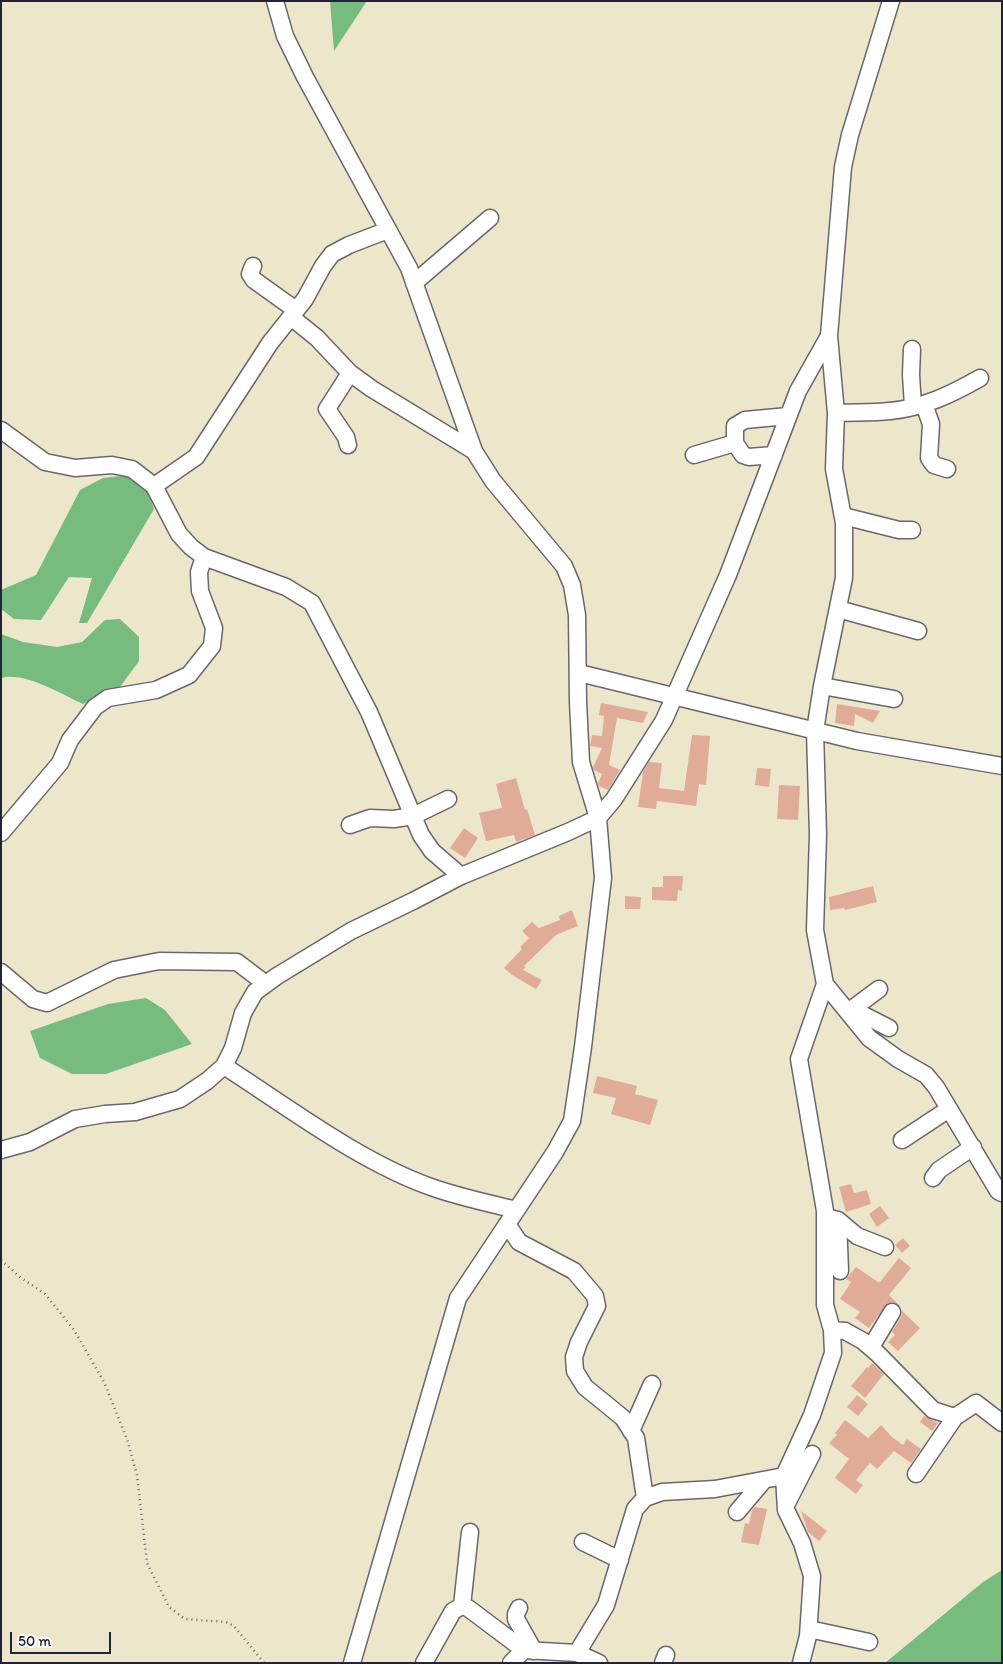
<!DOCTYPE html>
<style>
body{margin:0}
#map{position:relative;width:1003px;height:1664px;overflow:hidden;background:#ece7cb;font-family:Itim,sans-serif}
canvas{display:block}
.frame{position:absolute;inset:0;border:2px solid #22223b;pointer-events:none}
.scale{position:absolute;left:10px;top:1632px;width:101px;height:22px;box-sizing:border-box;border:2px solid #22223b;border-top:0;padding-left:6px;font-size:15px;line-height:18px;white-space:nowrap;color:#22223b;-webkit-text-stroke:4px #fff;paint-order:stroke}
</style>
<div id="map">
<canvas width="1003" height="1664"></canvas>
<div class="frame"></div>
<div class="scale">50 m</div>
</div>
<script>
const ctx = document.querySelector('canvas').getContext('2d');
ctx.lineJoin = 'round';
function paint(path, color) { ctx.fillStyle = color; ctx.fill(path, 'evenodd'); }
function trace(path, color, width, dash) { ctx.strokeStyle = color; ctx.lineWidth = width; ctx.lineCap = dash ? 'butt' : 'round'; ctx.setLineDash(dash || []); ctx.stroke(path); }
const forest = new Path2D(`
 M330,1h37l-33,50z
 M130,475l16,11 8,23 -67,114h-8l13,-45 -23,-1 -28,43 -27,-1 -13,-10v-19l35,-15 44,-85 23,-12z
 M120,619l19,18v24l-19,26 -37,17c-22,-10 -59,-33 -82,-26v-44l22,8 34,5 25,-5 23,-22z
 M146,998l19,12 27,34 -86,30h-34l-32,-16 -10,-27 78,-27z
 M1002,1570v93h-117l98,-81z`);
const building = new Path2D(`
 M601,703l47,9 -5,11 -26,-5 -8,47 11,5 -12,20 -9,-4 -1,-3 4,-9 -8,-4 -1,-3 9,-19 -12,-2 2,-11 10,1 2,-20 -5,-1z
 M837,704l19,3 24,4 -7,12 -18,-9 -1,12 -19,-3z
 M692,735l18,1 -4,49 -7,-1 -3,22 -39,-5 -1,8 -18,-2 5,-35 6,-10 13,1 -3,25 25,3z
 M757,768l14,1 -2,18 -14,-2z
 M516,778l9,32 2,-1 8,26 -19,7 -2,-7 -28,6 -7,-28 23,-5 -6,-24z
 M779,785l21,1 -2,34 -21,-1z
 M464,828l14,10 -13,20 -15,-10z
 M663,876h20l-1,15 -4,-1 -1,11 -25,-1v-13h11z
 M873,886l4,16 -32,8 -1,-2 -14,2 -1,-13z
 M625,896l16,1 -1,12h-15z
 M572,910l6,16 -22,9 -32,31 2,1 -3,3 19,10 -6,9 -24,-14 -8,-7 18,-19 -2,-2 9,-9 -7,-7 10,-9 7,6 21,-8 -1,-4z
 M597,1076l40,10 -2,8 23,6 -8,25 -39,-11 5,-16 -23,-5z
 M851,1184l3,9 13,-3 4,14 -25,8 -7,-25z
 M880,1206l9,12 -12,9 -8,-13z
 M903,1238l7,8 -8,7 -7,-8z
 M899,1258l12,10 -22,27 12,12 -8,-5 -6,2 -18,24 -14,-10 5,-6 -20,-13 11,-17 -5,-3 10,-12 22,15h2z
 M902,1311l18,17 -22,23 -10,-9 7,-7 -3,-3 9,-15z
 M872,1363l12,11 -19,24 -14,-12 16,-19 1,1z
 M857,1395l11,9 -10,12 -11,-9z
 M924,1416l14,7 -6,8 -12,-9z
 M845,1420l23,18 13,-13 11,12 11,8 4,-6 14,10 -10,14 -17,-12 -17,18 -7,-6 -14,17 7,5 -7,9 -21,-16 14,-19 -20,-16 8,-8 -2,-2z
 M755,1507l12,2 -8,36 -18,-3 4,-19 4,1 3,-14z
 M801,1511l26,20 -8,10 -11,-9z`);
const path = new Path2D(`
 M1,1260l19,17 25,17 29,36 30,52 23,57 10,36 10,88 22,44 16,12 41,3 8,4 30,37`);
const minor = new Path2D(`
 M275,1l10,35 20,41 104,191 65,183 19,30 71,85 8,19 5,30 1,87 3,60 17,56 5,60 -20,169 -11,74 -17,31 -97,146 -106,365
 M253,266l-3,8 4,6 42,30
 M414,283l76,-65
 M291,317l26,21 33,35 22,16 102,62
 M912,349l-1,26 2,31
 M924,404l7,20 -2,34 5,7 13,4
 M836,413c18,-1 36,0 54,-2 33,-3 62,-17 90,-33
 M1,430l44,32 30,6 37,-3 20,4 22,17 25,48 12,13 13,10 82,30 26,16 57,109 52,123 11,16 29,25
 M348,445l-2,-8 -19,-28 23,-36
 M694,455l41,-12
 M774,455l-25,2 -6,-2 -8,-12v-17l10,-6 43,-4
 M154,486l42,-29 74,-114 35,-44 18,-33 9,-12 17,-9 39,-15
 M843,516l56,14h13
 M838,609l80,22
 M579,673l278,68 145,25
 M822,686l72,13
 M350,825l20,-7 24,1 19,-3 35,-17
 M1,833l59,-70 10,-23 25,-33 13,-9 48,-8 33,-15 23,-29 2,-18 -14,-37 -1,-19 5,-15
 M1,972l32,27 14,4 67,-33 45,-9 78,1 29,22
 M825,984l44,54 29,21 28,16 10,12 62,104 4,2
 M852,1009l27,-20
 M848,1011l4,-2 37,19
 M224,1066c64,41 136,96 207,121 28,10 57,16 85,23
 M902,1140l47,-31
 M1,1150l29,-8 45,-23 30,-5 30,-2 45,-13 27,-18 17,-15 9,-18 10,-35 12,-21 22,-16 74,-45 62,-30 48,-25 107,-44 30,-14 16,-19 50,-79 64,-145 70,-184 31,-55
 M933,1178l6,-8 34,-23
 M825,1217l13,3 19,16 28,11
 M838,1220l2,51
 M507,1224l12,18 55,29 21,25 2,10 -18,36 -5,15 1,14 10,16 38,31 13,20 9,60
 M832,1330l13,1 18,10 15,13 55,56 22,7 21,-14 26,20
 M871,1347l21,-35
 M631,1431l21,-47
 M916,1474l39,-57
 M786,1505l26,-51
 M737,1512l27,-32
 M583,1542l37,18
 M462,1606l8,-74
 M519,1608l-3,6v5l18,32
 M809,1629l60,13
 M577,1653l29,-48 29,-96 10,-11 17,-6 53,-3 69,-13
 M424,1663l29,-52 9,-5 6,2 56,42
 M511,1663l13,-13 53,3 22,10
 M663,1663l3,-8
 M801,1663l7,-27 4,-60 -10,-33 -16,-33 -2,-34 28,-61 21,-62 -1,-23 -7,-25v-94l-26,-152 26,-75 -10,-54 3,-95 -3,-104 7,-45 22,-108v-55l-10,-54 2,-56 -7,-77 14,-169 7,-32 41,-134`);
paint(forest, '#78bb7e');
paint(building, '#e1ac97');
trace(minor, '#69676d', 19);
trace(path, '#69676d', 2.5, [1, 4]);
trace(minor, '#fff', 16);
</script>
